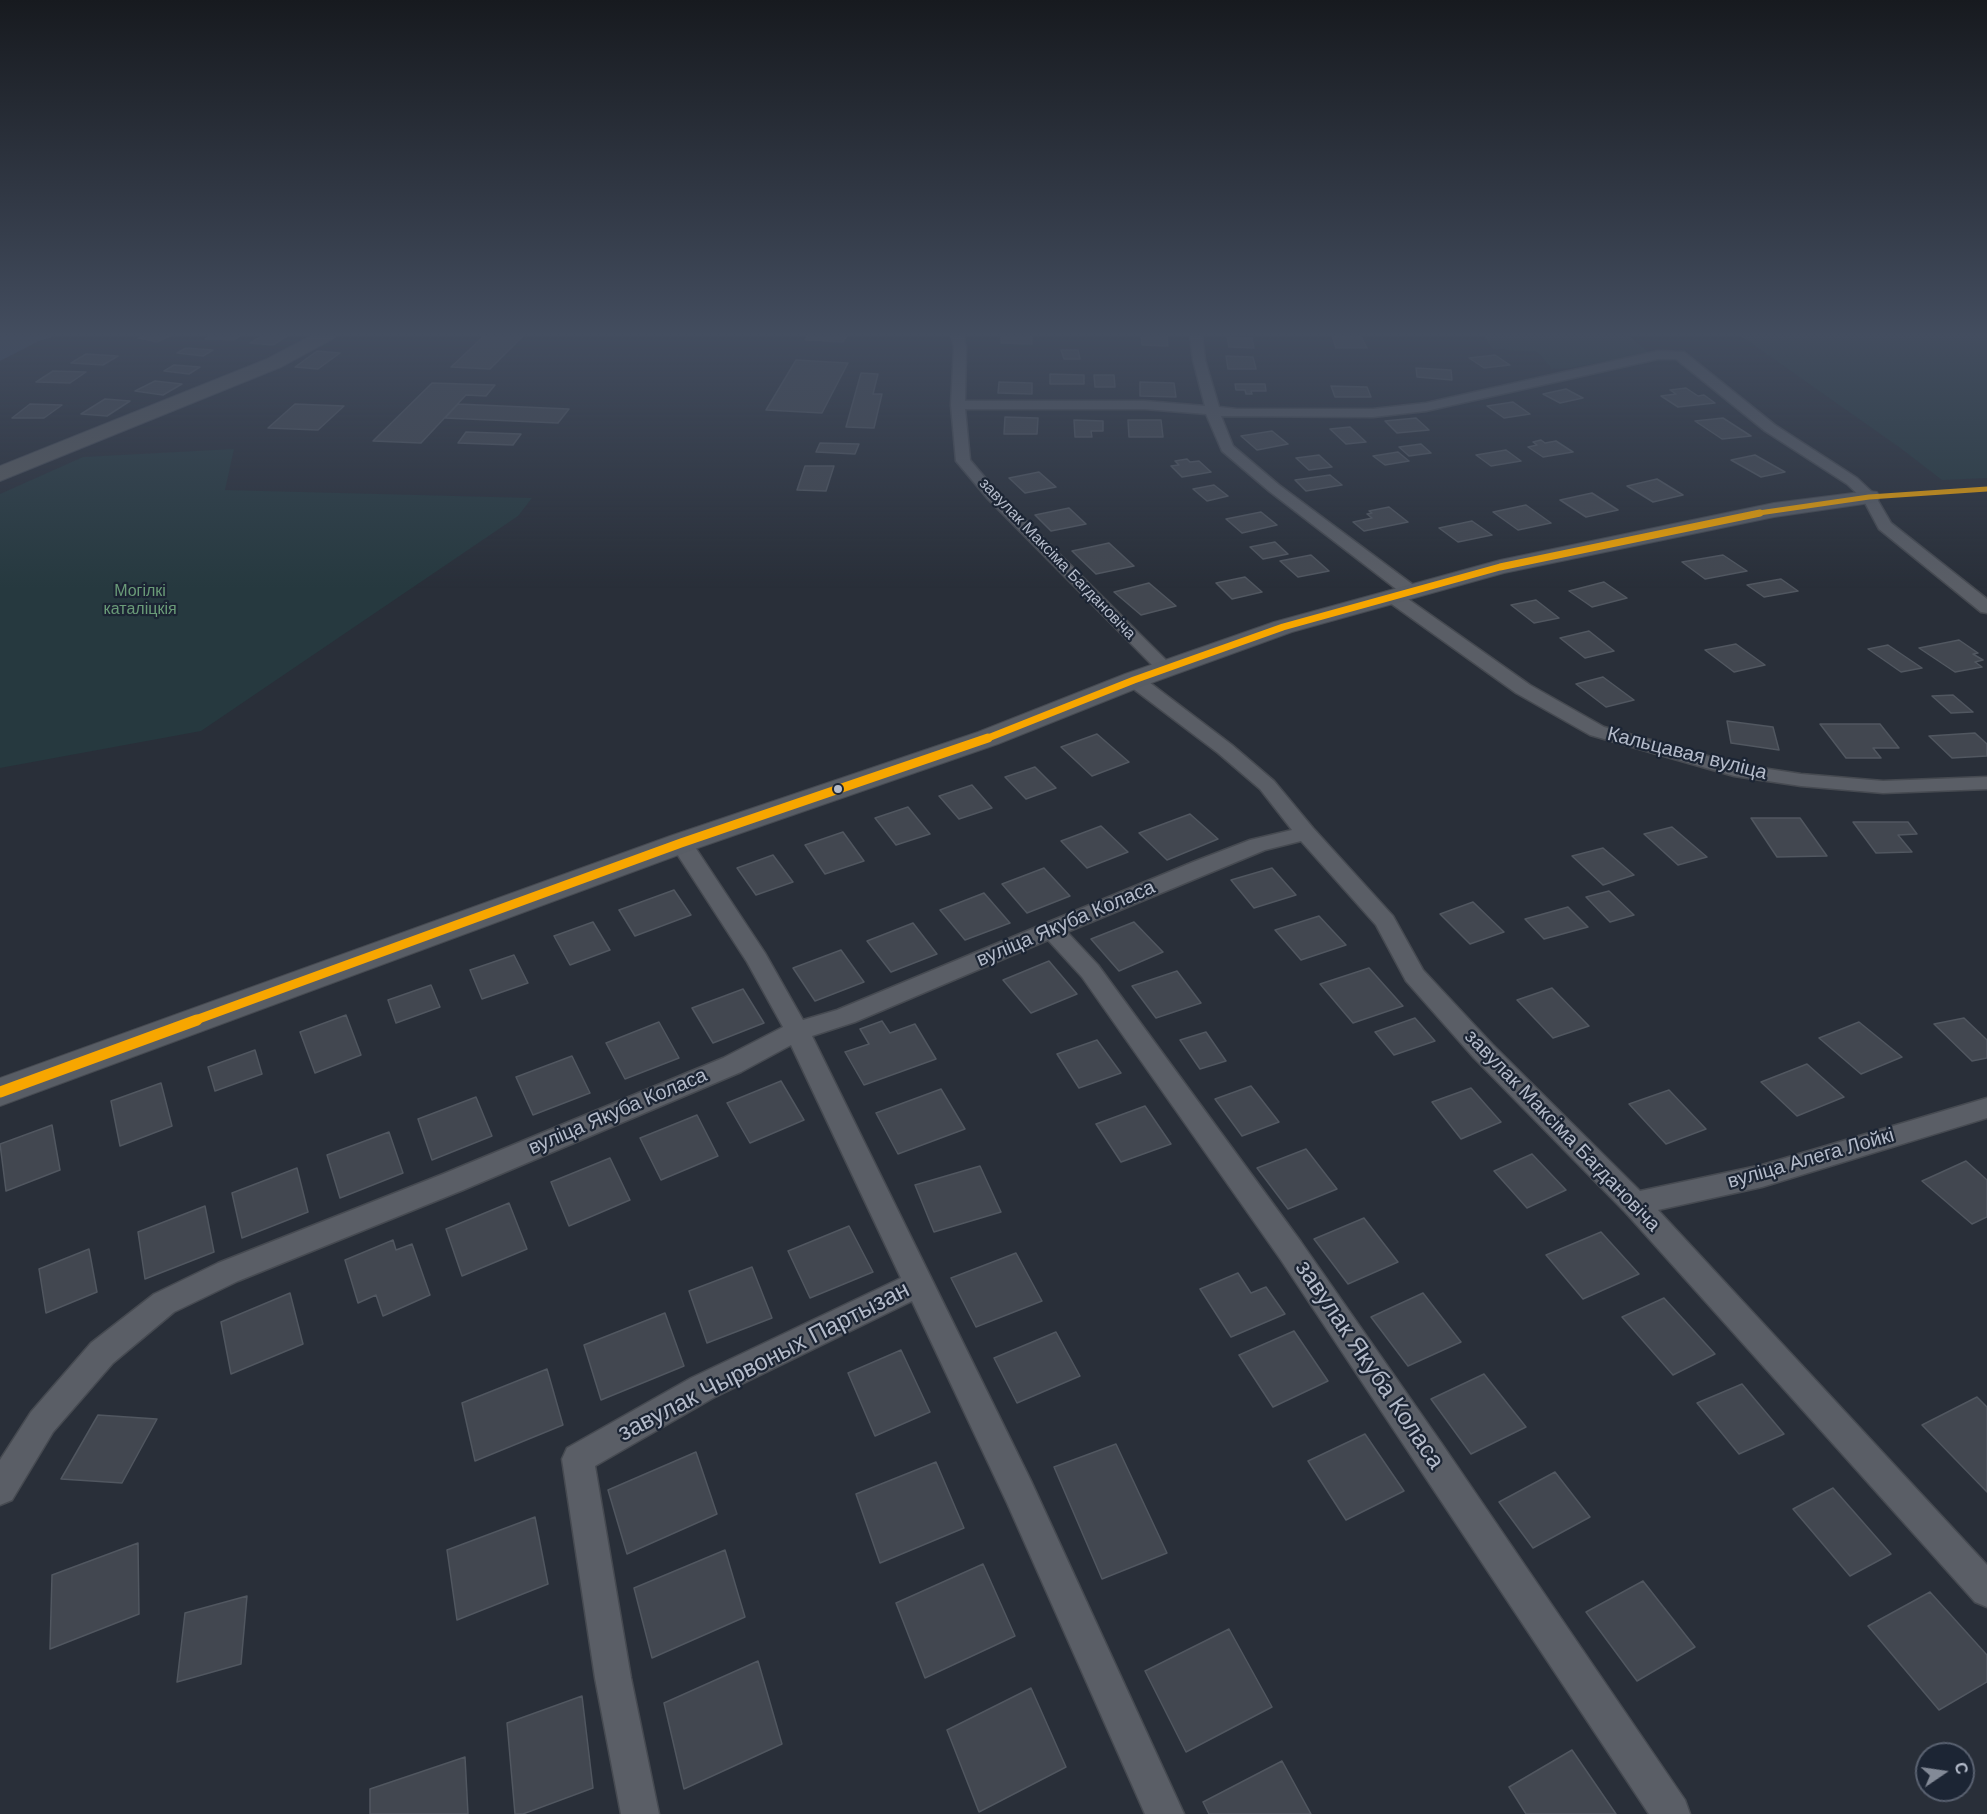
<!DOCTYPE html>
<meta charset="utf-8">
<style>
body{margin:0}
#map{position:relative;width:1987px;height:1814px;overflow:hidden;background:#292f39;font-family:Arial,sans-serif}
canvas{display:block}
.north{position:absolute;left:1915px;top:1742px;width:60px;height:60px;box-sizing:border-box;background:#1c2534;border:2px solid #596170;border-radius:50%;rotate:77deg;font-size:16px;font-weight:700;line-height:24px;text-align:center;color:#b4bbca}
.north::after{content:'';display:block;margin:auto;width:21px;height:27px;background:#838a97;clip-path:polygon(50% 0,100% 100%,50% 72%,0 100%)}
</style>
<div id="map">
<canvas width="1987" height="1814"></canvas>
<div class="north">С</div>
</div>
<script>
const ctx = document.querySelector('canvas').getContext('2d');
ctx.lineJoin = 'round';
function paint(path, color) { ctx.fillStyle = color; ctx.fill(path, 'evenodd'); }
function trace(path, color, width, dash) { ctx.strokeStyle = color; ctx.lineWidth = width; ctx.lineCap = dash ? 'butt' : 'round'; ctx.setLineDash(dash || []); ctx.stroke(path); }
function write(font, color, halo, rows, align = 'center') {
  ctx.font = font + ' Arial,sans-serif'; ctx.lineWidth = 4.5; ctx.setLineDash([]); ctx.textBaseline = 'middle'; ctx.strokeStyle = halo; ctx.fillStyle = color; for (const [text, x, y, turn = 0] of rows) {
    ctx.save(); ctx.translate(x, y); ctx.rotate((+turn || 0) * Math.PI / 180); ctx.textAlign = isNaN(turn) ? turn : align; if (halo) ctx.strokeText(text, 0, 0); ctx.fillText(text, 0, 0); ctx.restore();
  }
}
const green = new Path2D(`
 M1483,334h143l24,19 -78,15 -20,1 -15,-17 -45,-3z
 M1738,334h249v144l-45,2 -43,-33z
 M234,449l-9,41 307,8 -14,18 -317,215 -201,37v-274l83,-37z`);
const water = new Path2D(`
 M0,334h61l-24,8 -37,19z`);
const building = new Path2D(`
 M148,334h26l-17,8 -19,-4z
 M212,334h31l-9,6 -29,-1z
 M265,334h1l21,2 -14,9 -23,-2z
 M486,334h39l-35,35 -39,-2z
 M809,334h39l-5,8 -38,-2z
 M1001,334h31v10l-31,-1z
 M1141,334h26l1,12 -26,-1z
 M1332,336h29l6,12h-31z
 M1227,337l25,1 2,10 -25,-1z
 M186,348l27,2 -10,6 -26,-3z
 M1061,350h17l2,9h-16z
 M317,351l23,2 -22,16 -23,-2z
 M86,354l32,2 -15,9 -32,-2z
 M1495,355l15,10 -26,3 -15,-10z
 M1226,356l27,1 3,12h-28z
 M796,360l52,3 -26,50 -56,-3z
 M174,365l26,2 -11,7 -25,-3z
 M1416,368l35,2 1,10 -35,-3z
 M53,371l33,1 -16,11 -34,-1z
 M861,373l17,1 -5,20h9l-8,34 -28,-1z
 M1050,374l34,1v9h-34z
 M1094,375h20l1,12h-20z
 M155,381l27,3 -19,11 -28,-4z
 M999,382l33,1v11l-34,-1z
 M1140,382l34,1 2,14 -36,-1z
 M432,383l63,2 -9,11 -20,-1 -45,48 -48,-2z
 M1235,384h30l1,7h-15l1,3h-6l-1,-4h-9z
 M1331,386l36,1 4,10h-36z
 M1686,388l12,8 6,-1 11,8 -37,4 -17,-11 15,-2 -6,-4z
 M1566,389l17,9 -23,5 -17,-9z
 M105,399l25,2 -23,15 -26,-2z
 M1513,402l17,12 -26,4 -17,-12z
 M30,404l32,1 -18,13h-32z
 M295,404l49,2 -26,24 -50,-2z
 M458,404l111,5 -11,14 -113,-5z
 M1005,417l33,1 -1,16h-33z
 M1416,418l13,12 -32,3 -12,-12z
 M1723,418l28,18 -29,3 -27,-18z
 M1074,420l29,1v10h-12l1,6h-17z
 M1128,420h33l2,17h-34z
 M1350,427l16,15 -20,2 -16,-15z
 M1272,431l16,13 -31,6 -16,-14z
 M466,432l55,2 -8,11 -55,-2z
 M1541,440l4,3 11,-2 17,11 -30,5 -15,-10 9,-2 -4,-3z
 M820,443l39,1 -4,10 -39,-2z
 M1421,444l10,9 -22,3 -10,-9z
 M1506,450l15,11 -30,5 -15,-11z
 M1398,452l11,9 -24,4 -12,-9z
 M1319,455l13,12 -23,3 -13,-12z
 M1755,455l30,17 -24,5 -30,-17z
 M1187,459l3,3 9,-1 12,11 -29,5 -11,-11 8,-1 -4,-4z
 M805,466h29l-8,25 -29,-1z
 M1039,472l17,15 -31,6 -16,-15z
 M1330,475l12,10 -36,6 -11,-11z
 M1657,479l26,16 -30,7 -26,-16z
 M1214,485l14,11 -21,5 -14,-12z
 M1592,493l26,17 -32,7 -26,-17z
 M1526,505l25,18 -33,7 -25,-18z
 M1389,507l19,15 -44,9 -11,-9 19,-4 -5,-4 5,-1 -3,-2z
 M1069,508l17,16 -35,7 -16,-16z
 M1261,512l16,13 -35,8 -16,-14z
 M1472,521l20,14 -34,7 -19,-14z
 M1275,542l13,12 -25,5 -13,-12z
 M1109,543l25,23 -38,8 -24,-23z
 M1311,555l18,16 -31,6 -18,-16z
 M1723,555l24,16 -42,8 -23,-17z
 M1245,577l17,15 -30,7 -16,-16z
 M1781,579l17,12 -34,6 -17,-12z
 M1604,582l23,16 -35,9 -23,-16z
 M1149,583l27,23 -35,9 -27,-23z
 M1536,600l23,18 -25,5 -23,-18z
 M1589,631l25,20 -29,7 -25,-20z
 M1959,640l19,13 -5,1 10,6 -8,2 7,5 -27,5 -36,-24z
 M1736,644l29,21 -31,7 -29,-22z
 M1888,645l34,23 -21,4 -33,-23z
 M1603,677l31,23 -28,7 -30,-23z
 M1953,695l20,17 -22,1 -19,-17z
 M1727,721l46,6 6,23 -48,-7z
 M1820,724h60l19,24h-26l8,10h-35z
 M1975,733l12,11v12l-35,2 -23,-22z
 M1097,734l32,28 -37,14 -31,-29z
 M1035,767l21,21 -30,11 -21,-22z
 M972,785l20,23 -33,11 -20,-23z
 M908,807l22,27 -34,11 -21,-27z
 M1190,814l28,25 -51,21 -28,-27z
 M1751,818h49l27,38 -50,1z
 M1853,822h55l9,12 -19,1 14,17 -36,1z
 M1101,826l27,26 -41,16 -26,-27z
 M1672,827l35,30 -29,8 -34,-31z
 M843,832l21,29 -39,13 -20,-29z
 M1603,848l31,27 -31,10 -31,-29z
 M773,855l20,27 -37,13 -19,-27z
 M1044,868l26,28 -43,17 -25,-29z
 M1272,868l24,27 -42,13 -23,-28z
 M674,890l17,25 -56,21 -16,-26z
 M1609,891l25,24 -24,7 -24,-25z
 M984,893l26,30 -45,17 -25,-30z
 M1473,902l31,30 -34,12 -30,-30z
 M1568,907l20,20 -44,12 -19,-20z
 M1319,916l27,29 -45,15 -26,-30z
 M593,922l17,28 -40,15 -16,-29z
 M1134,922l29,30 -44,19 -28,-32z
 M913,923l24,31 -46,18 -24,-31z
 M841,950l23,32 -49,19 -22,-33z
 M514,955l14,28 -46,16 -12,-29z
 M1049,961l28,33 -46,19 -28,-33z
 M1369,968l34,38 -50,17 -33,-39z
 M1177,971l24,32 -45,15 -24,-32z
 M431,985l9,22 -44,16 -8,-23z
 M1552,988l37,38 -36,12 -36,-38z
 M743,989l21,34 -51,20 -21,-35z
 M346,1015l15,40 -46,18 -15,-41z
 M1415,1018l20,23 -41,14 -19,-23z
 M1964,1018l23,22v18l-15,3 -38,-37z
 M882,1021l8,12 25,-9 21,35 -72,26 -19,-33 24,-8 -9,-15z
 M659,1022l20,36 -54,21 -19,-36z
 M1859,1022l43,35 -41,17 -42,-36z
 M1206,1032l20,29 -26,8 -20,-29z
 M1097,1040l24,33 -42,15 -22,-34z
 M255,1050l7,24 -47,17 -7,-24z
 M572,1056l18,37 -57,22 -17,-38z
 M1807,1064l37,33 -47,19 -36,-34z
 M781,1081l23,39 -54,23 -23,-40z
 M161,1083l11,43 -52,20 -9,-45z
 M1251,1086l28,36 -37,14 -27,-37z
 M1471,1088l30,34 -40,17 -29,-37z
 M941,1089l24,40 -67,25 -22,-41z
 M1669,1090l37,39 -40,15 -37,-40z
 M476,1097l16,39 -60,24 -14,-41z
 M1145,1106l26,38 -50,18 -25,-38z
 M697,1115l21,41 -57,24 -21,-42z
 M52,1125l8,45 -54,21 -6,-47z
 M389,1132l14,41 -63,25 -13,-43z
 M1306,1149l31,40 -49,20 -31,-41z
 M1532,1154l34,36 -39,18 -33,-37z
 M610,1158l20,42 -61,26 -18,-44z
 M1966,1161l21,19v37l-15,7 -50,-43z
 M980,1166l21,46 -67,20 -19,-47z
 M297,1168l11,44 -66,26 -10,-45z
 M509,1203l18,46 -65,27 -16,-47z
 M205,1206l9,46 -69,27 -7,-47z
 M1364,1218l34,44 -50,22 -34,-45z
 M849,1226l24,46 -63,26 -22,-47z
 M1601,1232l38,42 -56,25 -37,-44z
 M393,1240l3,10 16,-6 18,51 -47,21 -7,-21 -18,8 -13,-43z
 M89,1249l8,43 -51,21 -7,-44z
 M1016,1253l26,48 -66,26 -25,-49z
 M752,1267l20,51 -65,25 -18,-52z
 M1238,1273l13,20 15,-6 19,27 -54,23 -31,-48z
 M290,1293l13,51 -72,30 -10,-52z
 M1423,1293l38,49 -53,24 -37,-49z
 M1664,1298l51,56 -42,21 -51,-58z
 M665,1313l19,53 -83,34 -17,-55z
 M1294,1331l34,50 -55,26 -34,-52z
 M1056,1332l24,44 -63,27 -23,-45z
 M901,1350l29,62 -55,24 -27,-63z
 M547,1369l16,56 -88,36 -13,-58z
 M1484,1374l42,53 -55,27 -40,-55z
 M1742,1384l42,50 -45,20 -42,-51z
 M1977,1397l10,10v85l-65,-67z
 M98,1415l59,4 -35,64 -61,-4z
 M1365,1434l39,57 -58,29 -38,-59z
 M1116,1444l51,109 -65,26 -48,-112z
 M696,1452l21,62 -90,40 -19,-64z
 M936,1462l28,66 -84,35 -24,-69z
 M1555,1472l35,45 -57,31 -34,-46z
 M1833,1488l58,66 -41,22 -57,-67z
 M535,1517l13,67 -91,36 -10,-70z
 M138,1543l1,71 -89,35 2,-74z
 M725,1550l20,67 -93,41 -18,-70z
 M983,1564l32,72 -90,42 -29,-75z
 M1643,1581l52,66 -58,34 -51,-69z
 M1930,1592l57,63v27l-48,28 -71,-84z
 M247,1596l-6,68 -64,18 8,-69z
 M1229,1629l43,78 -86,45 -41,-81z
 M758,1661l24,83 -98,45 -20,-86z
 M1031,1688l35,79 -87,45 -32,-82z
 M582,1696l11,92 -70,26h-8l-8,-91z
 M1572,1750l44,64h-90l-17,-27z
 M465,1757l3,57h-98v-25z
 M1282,1761l29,53h-102l-6,-12z`);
const street = new Path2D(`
 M951,334h12l3,13 -1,54h180l60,5 -12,-46 -3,-26h12l3,26 14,47 18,2h136l53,-6 232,-52 26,1 91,73 82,53 17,16 17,29 96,76v14l-6,-1 -102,-83 -16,-30 -16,-15 -82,-53 -89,-72h-18l-232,52 -53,6 -152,-1 12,30 46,39 137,102 2,4 -2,4h-12l-135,-104 -47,-40 -16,-37 -61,-5h-180l5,51 28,33 177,176 -3,4h-12l-172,-174 -32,-38 -5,-56 3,-58z
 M1392,591l6,1 132,93 74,42 132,37 65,10 82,7 104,-4v12l-104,4 -82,-7 -67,-10 -144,-41 -74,-42 -130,-93 -3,-4 3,-4z
 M1134,674l7,2 91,69 42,36 39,47 80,88 30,54 69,74 148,147 122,-26 225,-67v20l-225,69 -104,23 329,355v42l-12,-5 -350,-390 -151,-154 -68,-77 -30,-56 -75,-84 -36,9 -198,82 31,33 203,277 141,202 243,356 5,14h-41l-368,-554 -199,-283 -34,-37 -193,82 -43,14 219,445 153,333h-39l-138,-311 -95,-202 -199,97 -118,68 36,212 28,136h-38l-26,-136 -33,-219 5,-11 124,-70 210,-100 -110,-233 -50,27 -278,118 -225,91 -64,31 -61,51 -60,69 -41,68 -12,5v-45l31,-48 60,-69 63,-49 64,-31 225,-89 280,-116 60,-31 -36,-65 -77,-119 3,-5 8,-2 8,2 76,115 38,67 34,-10 356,-148 57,-22 42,-10 -32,-41 -42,-36 -91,-69 -2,-4 2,-4z`);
const secondary = new Path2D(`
 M1869,491l8,1 3,5 -3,5 -103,15 -270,56 -212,59 -149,54 -145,58 -306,106 -692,256v-28l670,-242 308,-104 147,-58 149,-52 226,-62 274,-57z`);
const highway = new Path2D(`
 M315,334h22l-3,4 -53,29 -281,114v-15l267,-107z`);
const bus1Far3 = new Path2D(`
 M1752,514l117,-17 118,-8`);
const bus1Far2 = new Path2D(`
 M983,740l151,-60 149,-53 217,-60 260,-54`);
const bus1Far1 = new Path2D(`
 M193,1021l488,-178 307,-105`);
const bus1 = new Path2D(`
 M0,1092l197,-72`);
const markers = [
 [838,789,5,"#b4bbca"]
];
const farStreetnames = [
 ["завулак Максіма Багдановіча",1057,559,46]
];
const farParknames = [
 ["Могілкі",140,592],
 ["каталіцкія",140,610]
];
const streetNames = [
 ["Кальцавая вуліца",1687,754,14],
 ["вуліца Якуба Коласа",1066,924,-23],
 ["вуліца Якуба Коласа",618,1112,-23],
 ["завулак Максіма Багдановіча",1562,1131,46],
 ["вуліца Алега Лойкі",1811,1159,-16]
];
const nearStreetnames = [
 ["завулак Чырвоных Партызан",764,1362,-27],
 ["завулак Якуба Коласа",1369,1365,56]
];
paint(green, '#26393f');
paint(water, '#374865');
paint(building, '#424750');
trace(building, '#515760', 1.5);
trace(street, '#464a51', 3);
trace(secondary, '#464a51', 2);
trace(highway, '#464b54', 2);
paint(street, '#5a5e66');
paint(secondary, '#585d65');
paint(highway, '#5a5d60');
trace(bus1Far3, '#f7a600', 5);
trace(bus1Far2, '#f7a600', 7);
trace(bus1Far1, '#f7a600', 9);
trace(bus1, '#f7a600', 11);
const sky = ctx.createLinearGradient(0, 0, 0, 588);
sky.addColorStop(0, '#171a1f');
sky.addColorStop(0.57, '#434d5f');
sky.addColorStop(1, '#434d5f00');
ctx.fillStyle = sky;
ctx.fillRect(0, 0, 1987, 588);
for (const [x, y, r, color] of markers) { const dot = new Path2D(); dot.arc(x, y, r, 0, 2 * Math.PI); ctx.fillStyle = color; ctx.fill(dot); trace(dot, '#1c2534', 2); }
write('16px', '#b4bbca', '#1c2534', farStreetnames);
write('16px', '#6a9b78', '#1c2534', farParknames);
write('20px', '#b4bbca', '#1c2534', streetNames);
write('24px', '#b4bbca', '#1c2534', nearStreetnames);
</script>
